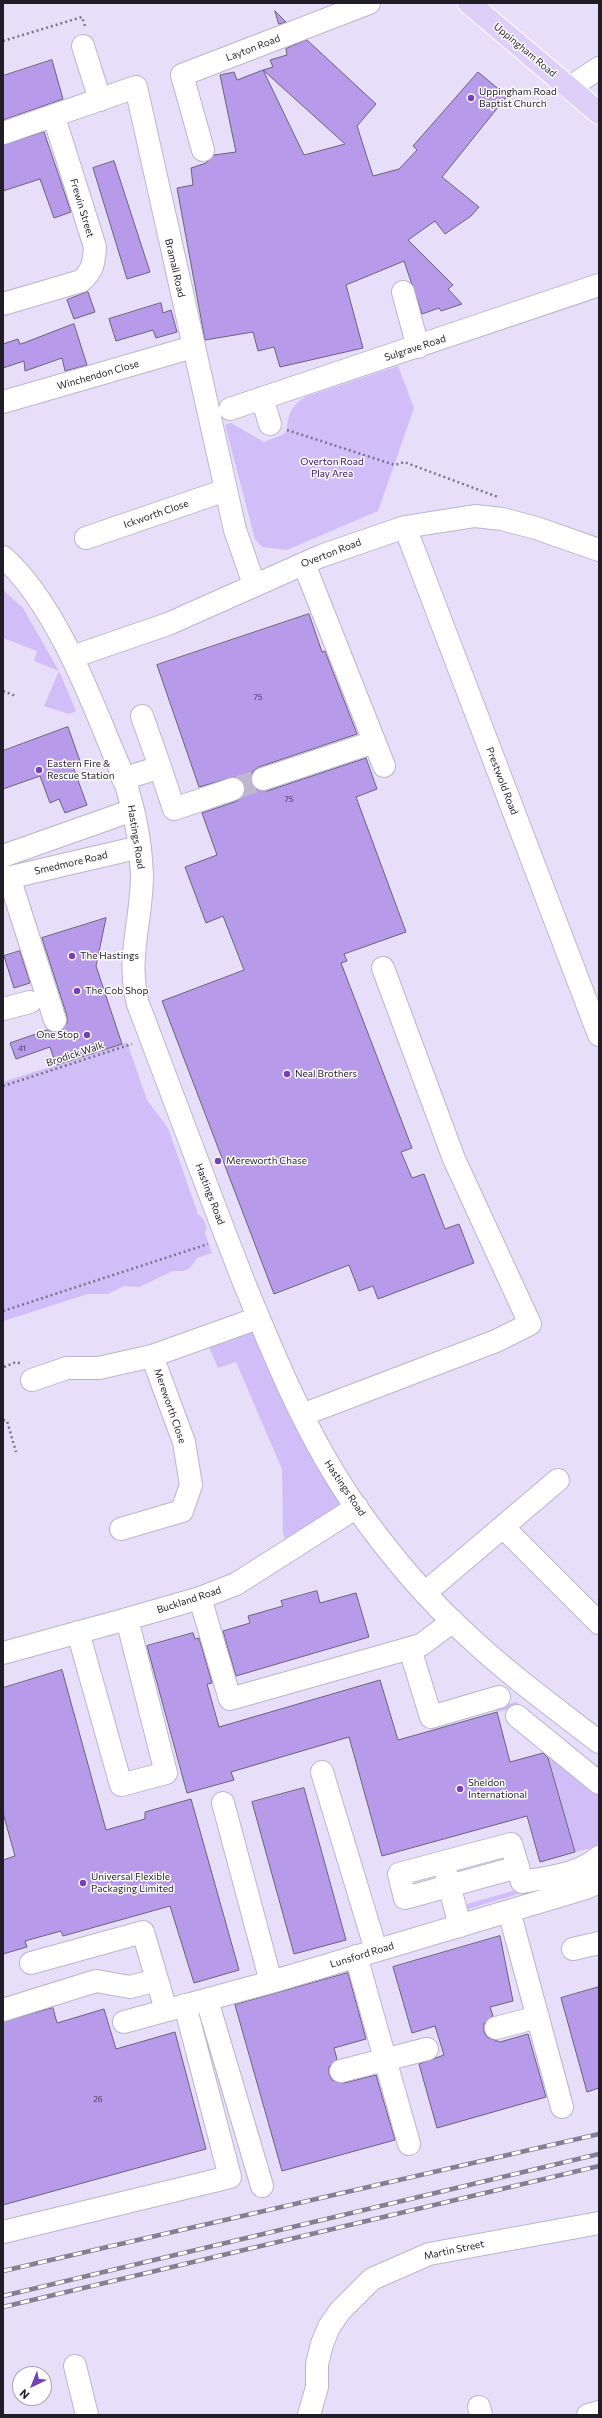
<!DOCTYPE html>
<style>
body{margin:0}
#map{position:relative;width:602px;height:2418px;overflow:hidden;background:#e7def9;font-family:Commissioner,sans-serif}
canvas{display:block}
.frame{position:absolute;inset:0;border:4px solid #201d27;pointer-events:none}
.north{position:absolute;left:12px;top:2366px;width:40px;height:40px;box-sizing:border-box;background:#fff;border:1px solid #a6a5a9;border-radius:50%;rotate:223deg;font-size:11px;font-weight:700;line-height:16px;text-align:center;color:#201d27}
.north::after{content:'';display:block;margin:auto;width:14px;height:18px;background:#7641b8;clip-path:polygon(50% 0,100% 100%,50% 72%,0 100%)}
</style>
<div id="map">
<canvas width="602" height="2418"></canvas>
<div class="frame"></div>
<div class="north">N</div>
</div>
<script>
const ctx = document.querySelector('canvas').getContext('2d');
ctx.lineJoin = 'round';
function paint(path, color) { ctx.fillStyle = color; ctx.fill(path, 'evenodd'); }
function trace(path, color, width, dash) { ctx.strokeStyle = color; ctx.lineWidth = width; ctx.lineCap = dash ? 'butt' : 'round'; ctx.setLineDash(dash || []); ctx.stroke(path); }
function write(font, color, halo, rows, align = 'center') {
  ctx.font = font + ' Commissioner,sans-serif'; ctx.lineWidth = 3; ctx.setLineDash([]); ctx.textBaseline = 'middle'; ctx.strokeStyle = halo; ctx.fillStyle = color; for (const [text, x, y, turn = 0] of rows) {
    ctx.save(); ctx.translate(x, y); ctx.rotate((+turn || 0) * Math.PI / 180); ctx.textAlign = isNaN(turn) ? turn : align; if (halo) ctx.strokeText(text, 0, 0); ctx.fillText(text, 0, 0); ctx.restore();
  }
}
const green = new Path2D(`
 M398,366l16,42 -36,103 -91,39 -25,-3 -7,-8 -30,-114 6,-2 33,19 20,-8 3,-4c1,-16 4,-24 18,-33z
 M3,590l20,18 37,65 16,38 -7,3 -25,-8 15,-35 -25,-10 3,-10 -34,-13z
 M127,1042l20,58 21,28 30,86c6,5 10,12 7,19l7,20 -15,5 -7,10 -7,3h-10l-34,16 -15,-1 -16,8h-20l-85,27v-239z
 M258,1318l99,189 -67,43 -7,-16 -1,-65 -46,-107 -18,6 -11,-26z
 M516,1702l83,65v7l-84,-66 -18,4 -3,-4z
 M547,1752l41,28 11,15v45l-3,7 -21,5z
 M585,1870l-3,5 -114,34 -1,-5z`);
const building = new Path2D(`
 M275,11l11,11 -7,2z
 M307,40l69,64 -19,22 16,50 26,-7 18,-19 -4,-4 65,-74 29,24 -65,81 37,30 -8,9 -26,18 -10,-13 -27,19 45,45 -5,4 14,15 -21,7 -2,-3 -17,6 -18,-53 -58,24 17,63 -83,19 -6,-20 -16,4 -5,-19 -48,8 -28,-152 16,-3 -2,-17 15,-5 8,-8 22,-3 -16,-77 14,-3 3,8 26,-10 41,85 41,-11 -82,-74 10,-3 -3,-7 17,-5 -1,-6z
 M52,60l11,39 -60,21v-44z
 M44,132l27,80 -17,6 -14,-39 -37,12v-46z
 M114,161l36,111 -23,7 -34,-111z
 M88,292l7,20 -21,7 -7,-19z
 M161,303l2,10 8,-3 6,22 -21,6 -3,-8 -37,11 -7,-22z
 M74,324l13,41 -22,6 -3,-13 -37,13 -1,-10 -21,7v-24l15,-5 2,5z
 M309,614l13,38 3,-1 32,83 -98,33 -6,4 -2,12 4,6 12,2 99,-33 11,31 -21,8 50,135 -62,22 3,7 -6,2 71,185 -11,4 11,26 12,-4 21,55 14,-5 15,39 -96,36 -5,-13 -14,5 -10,-26 -75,29 -112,-293 82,-31 -21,-54 -17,7 -21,-56 32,-12 -15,-42 35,-12 8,-10 -3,-11 -7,-3 -36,10 -42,-122z
 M68,727l12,34 -8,3 15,41 -22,8 -6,-14 -9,4 -10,-27 -37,13v-38z
 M106,918l-10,48 26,78 -66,21 -6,-18 -34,12 -6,-16 37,-13 12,2 8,-9v-7l-25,-78z
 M20,951l10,32 -16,5 -10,-32z
 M317,1591l3,12 36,-10 13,44 -133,39 -13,-45 27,-8 -2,-7 35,-10 -2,-5z
 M193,1633l2,6 4,-1 13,45 -5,1 12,43 161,-47 18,60 99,-28 13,50 33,-9 5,5 27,94 -35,10 -13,-46 -145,40 -33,-119 -118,35 3,8 -47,13 -40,-147z
 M62,1670l44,160 39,-11v-7l46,-13 48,171 -45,13 -24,-77 -107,30 -2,-5 -36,10 2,6 -24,7v-94l12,-4 -12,-43v-125z
 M304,1788l42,152 -52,14 -42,-152z
 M500,1936l13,65 -23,6 3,9 -9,8v8l3,5 13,5 28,-8 18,63 -109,31 -18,-64 25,-9 -9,-29 -23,7 -19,-66z
 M348,1973l18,66 -32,9 3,11 -8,8v7l3,6 12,3 32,-8 19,65 -113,31 -47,-166z
 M599,1987v101l-12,4 -26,-94z
 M53,2008l4,15 47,-14 12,40 59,-17 31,117 -203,56v-183z`);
const minorTunnel = new Path2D(`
 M233,789l30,-10`);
const path = new Path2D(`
 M3,41l79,-24 3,9
 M287,430l108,35 9,-3 94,35
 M3,691l13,5
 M3,1086l129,-42
 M3,1311l205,-67
 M4,1367l12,-5 6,2
 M3,1420l4,1 9,31`);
const minor = new Path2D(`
 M83,46l17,54
 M569,88l30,-20
 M3,133l133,-46 99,443 19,54
 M203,150l-21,-75 187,-72
 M403,292l15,55
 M3,304l78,-23c12,-10 13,-19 14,-34l-41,-130
 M262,398l8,26
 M3,402l190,-55
 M230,409l369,-124
 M405,527l194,508
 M86,538l140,-48
 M3,557c47,41 82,126 105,183 7,17 15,34 20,51 8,27 13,56 14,84 0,46 -16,82 -4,129 35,92 69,184 105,276 32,78 64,157 113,227 32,45 70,91 111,128 41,39 87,72 132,107
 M304,564l80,202
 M72,657l96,-33 153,-68 84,-29 70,-11 27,3 34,9 63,22
 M142,716l18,51
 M123,779l37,-12 14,42 59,-20
 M263,779l111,-37
 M3,856l130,-46
 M9,877l46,143
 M3,879l137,-32
 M3,1009l27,-7
 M32,1380l35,-12h32l53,-12 106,-38
 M302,1415l194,-74 34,-17 -76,-165 -71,-191
 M503,1527l96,96
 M121,1529l61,-18 9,-26 -7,-43 -32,-86
 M426,1592l132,-112
 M200,1598l30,101 191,-54 32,-24
 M78,1632l43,153 45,-12 -39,-154
 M410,1649l21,68 68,-20
 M3,1653l124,-34 73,-21 36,-14 121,-77
 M517,1716l82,67
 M322,1772l54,178
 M223,1803l48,179
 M518,1867l-7,-23 -112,30 6,24 113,-31 4,15c26,-5 57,-7 77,-25
 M446,1873l14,53
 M509,1911l53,196
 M573,1949l26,-6
 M356,1956l53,188
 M31,1963l112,-31 23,78
 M207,2000l55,186
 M3,2010l93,-29 34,6 27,-7
 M124,2022l147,-40 315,-94 13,-6
 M496,2028l42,-11
 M341,2071l86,-22
 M3,2232l227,-55 -45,-172
 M75,2366l12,49
 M479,2407l2,8
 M309,2415l8,-28v-23l5,-20 7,-17 11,-16 32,-32 57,-25 170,-31
 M588,2415l11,-3`);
const major = new Path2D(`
 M469,3l130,110`);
const rail = new Path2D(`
 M3,2271l596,-137
 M3,2296l596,-142
 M3,2307l596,-141`);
const markers = [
 [471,98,4,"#7641b8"],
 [39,770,4,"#7641b8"],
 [72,956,4,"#7641b8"],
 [77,991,4,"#7641b8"],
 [87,1035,4,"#7641b8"],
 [287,1074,4,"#7641b8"],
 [218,1161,4,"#7641b8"],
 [460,1789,4,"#7641b8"],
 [83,1883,4,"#7641b8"]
];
const numberNames = [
 ["75",258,697],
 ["75",289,799],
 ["41",22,1048],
 ["26",98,2099]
];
const streetNames = [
 ["Layton Road",253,48,-21],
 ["Uppingham Road",525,50,40],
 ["Frewin Street",82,208,73],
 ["Bramall Road",175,268,77],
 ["Sulgrave Road",415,348,-18],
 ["Winchendon Close",98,375,-16],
 ["Ickworth Close",156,514,-19],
 ["Overton Road",331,553,-21],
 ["Prestwold Road",502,781,69],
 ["Hastings Road",136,837,81],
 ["Smedmore Road",71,863,-13],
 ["Brodick Walk",75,1054,-18],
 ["Hastings Road",210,1194,69],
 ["Mereworth Close",170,1406,71],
 ["Hastings Road",345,1488,56],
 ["Buckland Road",189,1600,-18],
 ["Lunsford Road",362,1955,-17],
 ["Martin Street",454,2250,-12]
];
const poiNames = [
 ["Uppingham Road",479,92],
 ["Baptist Church",479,104],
 ["Eastern Fire &",47,764],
 ["Rescue Station",47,776],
 ["The Hastings",80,956],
 ["The Cob Shop",85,991],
 ["One Stop",79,1035,"right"],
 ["Neal Brothers",295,1074],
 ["Mereworth Chase",226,1161],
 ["Sheldon",468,1783],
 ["International",468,1795],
 ["Universal Flexible",91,1877],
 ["Packaging Limited",91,1889]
];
const parkNames = [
 ["Overton Road",332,462],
 ["Play Area",332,474]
];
paint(green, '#d1bdf7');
paint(building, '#b79ae9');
trace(building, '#6a627a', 1);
trace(minorTunnel, '#bfb7cf', 22, [22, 11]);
trace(minor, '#bdb4ce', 24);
trace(major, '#fff', 24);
trace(path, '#7a7486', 2.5, [2, 3]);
trace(minor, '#fff', 22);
trace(major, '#decff8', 22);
trace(rail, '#857f92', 4.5);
trace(rail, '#fff', 3, [9]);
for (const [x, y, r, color] of markers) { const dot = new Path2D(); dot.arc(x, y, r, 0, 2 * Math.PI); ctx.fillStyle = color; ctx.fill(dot); trace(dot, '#fff', 1.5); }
write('8px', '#463c58', null, numberNames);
write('10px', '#201d27', '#fff', streetNames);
write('10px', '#201d27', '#fff', poiNames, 'left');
write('10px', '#3b0a68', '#fff', parkNames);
</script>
